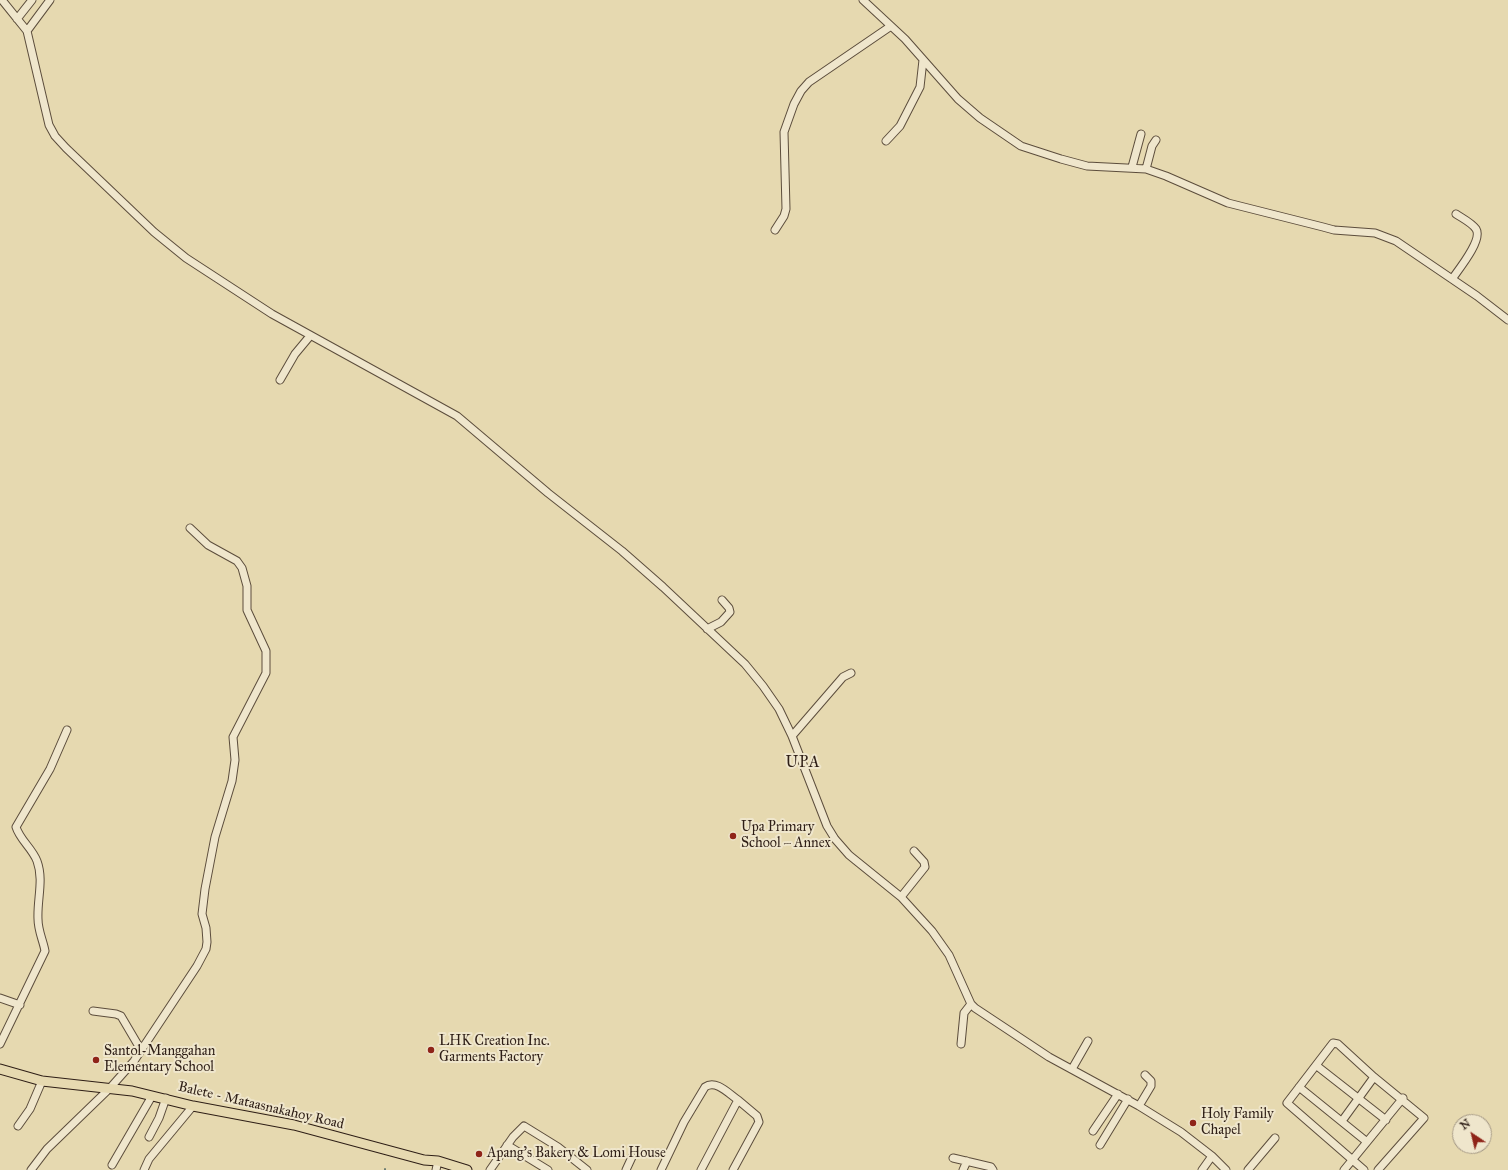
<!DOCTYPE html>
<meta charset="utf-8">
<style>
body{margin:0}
#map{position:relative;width:1508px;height:1170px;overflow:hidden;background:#e6d9b0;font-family:"IM FELL Great Primer",serif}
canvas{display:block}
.north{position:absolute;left:1452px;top:1114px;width:40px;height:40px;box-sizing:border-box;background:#efe6cc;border:1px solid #a29683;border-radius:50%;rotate:325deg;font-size:11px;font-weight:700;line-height:16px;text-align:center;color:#2e1e16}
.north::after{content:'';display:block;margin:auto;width:14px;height:18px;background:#8f2418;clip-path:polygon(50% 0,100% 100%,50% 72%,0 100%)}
</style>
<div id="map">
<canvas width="1508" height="1170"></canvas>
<div class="north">N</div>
</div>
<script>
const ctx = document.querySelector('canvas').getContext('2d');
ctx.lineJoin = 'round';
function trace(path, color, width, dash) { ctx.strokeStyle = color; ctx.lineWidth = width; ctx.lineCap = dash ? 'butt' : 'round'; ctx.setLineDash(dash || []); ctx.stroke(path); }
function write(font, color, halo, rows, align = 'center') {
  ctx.font = font + ' "IM FELL Great Primer",serif'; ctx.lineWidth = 4; ctx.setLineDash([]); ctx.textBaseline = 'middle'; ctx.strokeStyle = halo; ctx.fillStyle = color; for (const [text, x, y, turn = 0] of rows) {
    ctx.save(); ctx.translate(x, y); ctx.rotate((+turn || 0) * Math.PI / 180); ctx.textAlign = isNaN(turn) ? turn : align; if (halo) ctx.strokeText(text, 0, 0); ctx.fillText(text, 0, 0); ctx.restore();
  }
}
const stream = new Path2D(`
 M385,1170v-1`);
const minor = new Path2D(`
 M2,0l25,31 22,94 6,11 11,12 88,84 32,26 86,56 185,102 91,77 74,58 41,36 82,77 18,22 16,23 13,27 35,90 8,13 14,16 52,42 31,34 17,24 22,49 4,4 74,49 90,49 42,26 31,24 14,14
 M863,0l42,39 53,60 22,19 41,28 40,13 26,7 59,3 20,7 62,27 95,24 11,3 41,3 21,8 81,55 31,24
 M17,19l15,-19
 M27,31l23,-31
 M886,141l14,-15 20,-39 3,-27
 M1132,167l9,-33
 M1146,169l6,-23 4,-6
 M775,230l9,-14 2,-7 -2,-77 10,-28 7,-13 8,-9 82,-56
 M1452,279c7,-10 31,-39 24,-50 -4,-6 -14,-11 -20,-15
 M280,380l15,-26 15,-18
 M707,629l14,-7 9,-10 -1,-4 -7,-8
 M792,736l51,-59 8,-4
 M901,897l24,-30 -1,-5 -10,-11
 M0,998l20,7
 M93,1011l23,3 5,2 20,34
 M0,1044l45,-93c-2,-11 -7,-20 -7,-32 -1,-20 6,-39 -1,-58 -5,-13 -17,-21 -21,-34l34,-58 17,-39
 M961,1044l3,-31 7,-9
 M1317,1066l69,54
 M1072,1069l16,-28
 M1299,1087l68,55
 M1139,1106l12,-20v-5l-6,-6
 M1342,1121l32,-44
 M18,1126l12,-17 12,-28
 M1093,1131l25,-37
 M149,1137l10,-19 7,-20
 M507,1145l41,25
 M1100,1145l28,-46
 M953,1158l38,9 2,3
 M112,1165l40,-69
 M31,1170l16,-21 63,-61 24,-27 63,-95 9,-17 1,-7 -1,-14 -4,-14 3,-25 10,-52 17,-56 3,-21 -2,-23 33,-64v-22l-19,-41v-24l-5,-18 -5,-7 -29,-16 -18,-17
 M144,1170l5,-11 44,-53
 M436,1170l2,-9
 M490,1170l23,-33 11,-11 34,21 29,23
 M626,1170l6,-13
 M661,1170l23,-48 21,-35c11,-8 24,7 33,13l-37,70
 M733,1170l26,-48 -2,-6 -19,-16
 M963,1170l4,-9
 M1202,1170l10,-14
 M1248,1170l27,-32
 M1344,1170l59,-72
 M1364,1170l-77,-67 46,-60 5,1 36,33 50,41 -46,52`);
const major = new Path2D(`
 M0,1069l42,12 90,10 61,15 101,19 130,35 14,1 29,9`);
const markers = [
 [733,836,4,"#8f2418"],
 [431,1050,4,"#8f2418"],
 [96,1060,4,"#8f2418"],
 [1193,1123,4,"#8f2418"],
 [479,1154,4,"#8f2418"]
];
const poiNames = [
 ["Upa Primary",741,828],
 ["School – Annex",741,844],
 ["LHK Creation Inc.",439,1042],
 ["Garments Factory",439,1058],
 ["Santol-Manggahan",104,1052],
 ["Elementary School",104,1068],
 ["Holy Family",1201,1115],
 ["Chapel",1201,1131],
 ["Apang's Bakery & Lomi House",487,1154]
];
const streetNames = [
 ["Balete - Mataasnakahoy Road",261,1106,13]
];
const quarterNames = [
 ["UPA",803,763]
];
trace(stream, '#6d7c72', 2);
trace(minor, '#5c4d3c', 9);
trace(major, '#2e1e16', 11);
trace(minor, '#efe6cc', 7);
trace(major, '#e6d9b0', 9);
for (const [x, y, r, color] of markers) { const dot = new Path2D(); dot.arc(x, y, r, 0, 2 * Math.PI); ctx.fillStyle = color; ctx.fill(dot); trace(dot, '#efe6cc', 1.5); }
write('14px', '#2e1e16', '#efe6cc', poiNames, 'left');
write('14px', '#2e1e16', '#efe6cc', streetNames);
ctx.letterSpacing = '1px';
write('16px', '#2e1e16', '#efe6cc', quarterNames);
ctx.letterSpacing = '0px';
</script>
